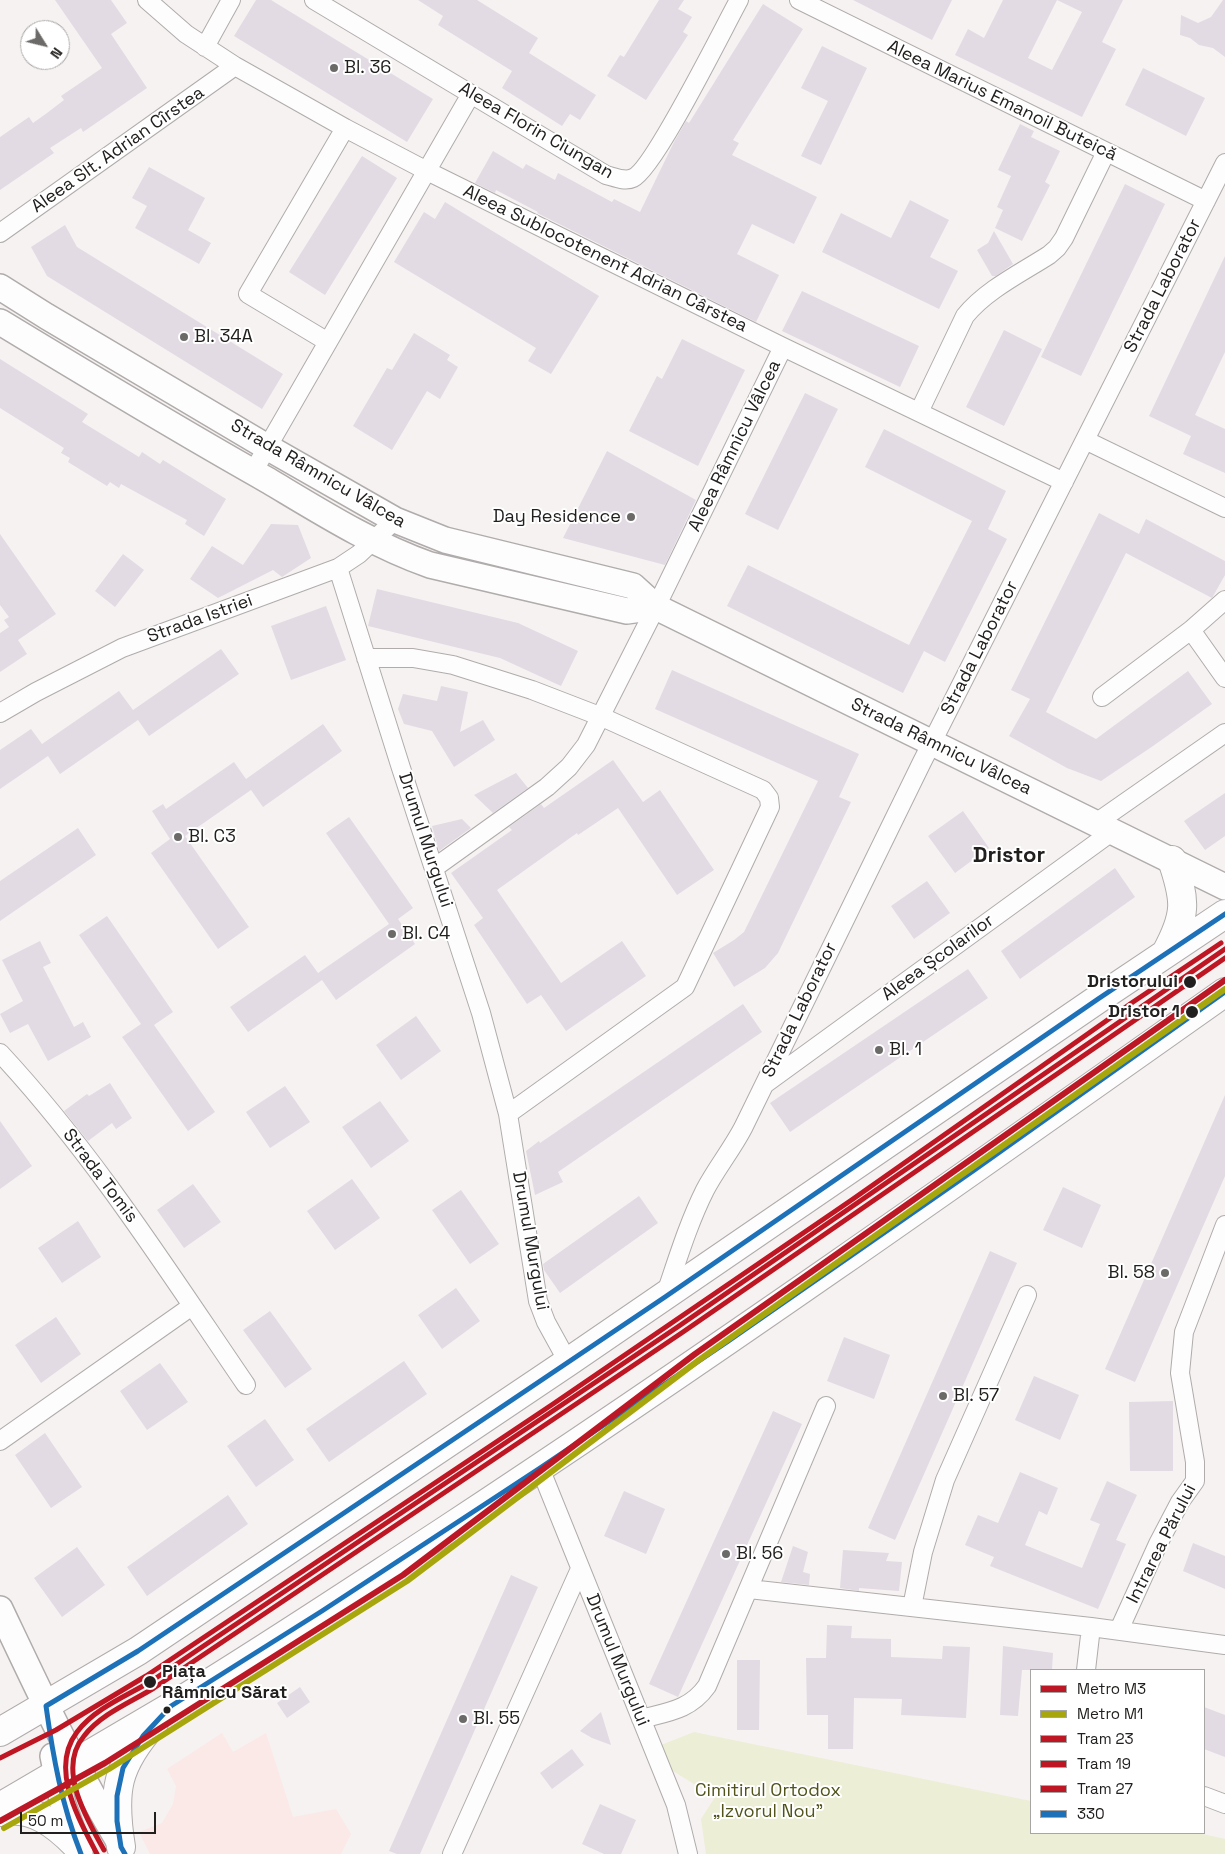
<!DOCTYPE html>
<meta charset="utf-8">
<style>
body{margin:0}
#map{position:relative;width:1225px;height:1854px;overflow:hidden;background:#f6f2f1;font-family:"Space Grotesk",sans-serif}
canvas{display:block}
.legend{position:absolute;left:1030px;top:1669px;width:175px;height:165px;box-sizing:border-box;background:#fff;border:1px solid #a7a6a5;margin:0;padding:6px 9px;list-style:none;font-size:15px;color:#22201e}
.legend li{display:flex;align-items:center;gap:10px;height:25px}
.legend b{width:25px;border:1px solid #a7a6a5}
.north{position:absolute;left:20px;top:20px;width:50px;height:50px;box-sizing:border-box;background:#fff;border:1px solid #a7a6a5;border-radius:50%;rotate:126deg;font-size:14px;font-weight:700;line-height:20px;text-align:center;color:#22201e}
.north::after{content:'';display:block;margin:auto;width:18px;height:22px;background:#6c6a68;clip-path:polygon(50% 0,100% 100%,50% 72%,0 100%)}
.scale{position:absolute;left:20px;top:1812px;width:136px;height:22px;box-sizing:border-box;border:2px solid #22201e;border-top:0;padding-left:6px;font-size:15px;line-height:18px;white-space:nowrap;color:#22201e;-webkit-text-stroke:4px #fff;paint-order:stroke}
</style>
<div id="map">
<canvas width="1225" height="1854"></canvas>
<ul class="legend">
<li><b style="height:6px;background:#bc1725"></b>Metro M3</li>
<li><b style="height:6px;background:#a7a60c"></b>Metro M1</li>
<li><b style="height:6px;background:#be1622"></b>Tram 23</li>
<li><b style="height:6px;background:#be1622"></b>Tram 19</li>
<li><b style="height:6px;background:#be1622"></b>Tram 27</li>
<li><b style="height:6px;background:#1d71b8"></b>330</li>
</ul>
<div class="north">N</div>
<div class="scale">50 m</div>
</div>
<script>
const ctx = document.querySelector('canvas').getContext('2d');
ctx.lineJoin = 'round';
function paint(path, color) { ctx.fillStyle = color; ctx.fill(path, 'evenodd'); }
function trace(path, color, width, dash) { ctx.strokeStyle = color; ctx.lineWidth = width; ctx.lineCap = dash ? 'butt' : 'round'; ctx.setLineDash(dash || []); ctx.stroke(path); }
function write(font, color, halo, rows, align = 'center') {
  ctx.font = font + ' "Space Grotesk",sans-serif'; ctx.lineWidth = 4; ctx.setLineDash([]); ctx.textBaseline = 'middle'; ctx.strokeStyle = halo; ctx.fillStyle = color; for (const [text, x, y, turn = 0] of rows) {
    ctx.save(); ctx.translate(x, y); ctx.rotate((+turn || 0) * Math.PI / 180); ctx.textAlign = isNaN(turn) ? turn : align; if (halo) ctx.strokeText(text, 0, 0); ctx.fillText(text, 0, 0); ctx.restore();
  }
}
const commercial = new Path2D(`
 M222,1733l11,19 33,-19 27,84 43,-8 15,25 -10,20h-191l-11,-22 23,-9 11,-19 3,-18 -9,-17z`);
const green = new Path2D(`
 M694,1732l337,69v32h167l27,6v15h-519l-5,-35 14,-22 -47,-29 -7,-23z`);
const building = new Path2D(`
 M55,0h56l16,23 -16,11 36,54 -64,44 -2,-4 -31,20 4,5 -54,37v-53l29,-20 4,6 14,-10 17,-13 -3,-4 41,-28z
 M256,0h15l162,99 -26,43 -173,-106z
 M418,0h59l61,38 -9,15 67,42 -16,25 -10,-6 -8,12 -60,-38 10,-17 -74,-46 5,-9z
 M659,0h25l-6,9 14,8 -9,15 5,3 -42,65 -39,-24 13,-21 4,2z
 M853,0h99l-20,40z
 M1003,0h54l-29,58 24,12 30,-58 -25,-12h66l-21,42 14,7 -34,68 -127,-62 13,-26 16,9z
 M1223,0h2v57l-12,-9 -14,-3 -9,-7 -10,-3 1,-20 17,8 13,-6z
 M763,4l40,25 -70,111 6,3 -7,12 85,42 -23,47 -42,-20 -15,30 42,21 -23,47 -219,-109 1,-1 -42,-22 -1,3 -20,-10 18,-32 30,18 3,-5 29,16 3,-7 54,29 2,-3 26,13 34,-70 12,-21 3,2z
 M822,46l45,22 -46,97 -20,-9 27,-55 -27,-13z
 M1143,68l62,30 -19,38 -61,-31z
 M1020,124l14,7 -3,6 29,14 -15,31 5,3 -28,56 -27,-13 8,-18 -6,-3 14,-31 -13,-6z
 M362,156l35,22 -72,117 -36,-23z
 M149,167l56,31 -17,32 23,13 -12,21 -64,-36 12,-22 -15,-8z
 M1125,184l40,20 -84,172 -40,-19z
 M910,200l39,20 -19,37 28,14 -19,38 -117,-57 19,-39 50,25z
 M445,202l154,94 -48,78 -23,-13 8,-13 -142,-86 30,-50 11,7z
 M65,225l12,22 206,127 -21,35 -215,-133 -16,-29z
 M994,231l19,33 -17,12h-4l-15,-26 11,-7z
 M1225,256v96l-30,63 30,14v44l-42,-19 8,-18 -42,-20z
 M802,291l117,55 -19,41 -118,-56z
 M1004,330l38,19 -38,77 -38,-19z
 M414,333l36,22 -3,5 11,7 -18,32 -13,-8 -35,59 -39,-24 34,-58 5,2z
 M682,339l63,31 -47,96 -69,-35 28,-55 5,3z
 M0,359l88,55 -6,8 57,35 3,-5 18,12 3,-4 63,39 -22,37 -19,-12 2,-4 -66,-36 -2,4 -9,-6 -3,4 -39,-24 2,-4 -9,-5 3,-5 -64,-40z
 M805,393l33,16 -60,121 -33,-16z
 M884,429l122,62 -18,38 19,10 -62,123 -21,-11 -21,42 -176,-87 21,-41 161,80 63,-124 -107,-54z
 M607,451l89,49 -31,65 -102,-27z
 M1099,513l40,21 7,-15 79,42v14l-13,23 -86,-45 -80,159 50,27 92,-68 24,33 -59,42 -52,35 -34,-13 -58,-32 21,-37 -19,-9z
 M271,524l27,1 13,33 -29,19 -9,-7 -55,28 -28,-19 22,-33 31,19z
 M0,534l56,80 -38,26 9,14 -27,18v-39l9,-6 -5,-7 5,-3 -9,-12z
 M123,554l21,16 -29,37 -20,-16z
 M377,589l141,34 60,28 -17,35 -61,-28 -132,-32z
 M326,606l20,54 -55,20 -20,-54z
 M221,649l18,25 -90,62 -11,-16 -78,54 -12,-18 -48,33v-39l31,-21 11,15 77,-53 14,19z
 M672,670l187,84 -20,43 12,5 -73,151 -13,15 -31,19 -21,-34 21,-13 10,-8 74,-151 -163,-72z
 M441,686l27,6 -8,40 23,-12 12,20 -41,27 -22,-36 -28,-7 -6,-15 5,-15 34,7z
 M323,724l19,27 -79,56 -12,-17 -66,46 64,91 -31,22 -67,-96 19,-14 -18,-28 11,-7 3,5 68,-47 12,17z
 M613,760l30,42 17,-12 54,80 -37,25 -59,-87 -40,27 -1,-2 -80,57 64,93 61,-42 24,35 -80,55 -25,-36 -14,9 -53,-79 9,-7 -32,-45 61,-43 -3,-3 32,-23 3,4z
 M516,773l12,15 -35,25 -19,-18z
 M1225,793v43l-20,14 -21,-29z
 M963,811l26,37 -34,25 -27,-37z
 M349,817l64,91 -15,11 17,25 -79,56 -14,-20 -74,52 -18,-25 75,-52 13,18 71,-49 -63,-91z
 M462,819l9,9 -32,23 -7,-25z
 M78,828l18,27 -96,66v-40z
 M1115,868l20,29 -115,82 -19,-28z
 M927,881l23,32 -36,26 -23,-33z
 M107,916l66,96 -19,13 61,87 -27,19 -66,-94 19,-13 -62,-89z
 M40,941l11,22 -8,4 31,60 9,-5 8,15 -43,24 -20,-37 -18,9 -10,-19 23,-13 -21,-41z
 M968,969l20,29 -198,134 -20,-29z
 M743,1004l19,28 -204,140 5,10 -28,13 -9,-44 13,-10 1,2z
 M416,1016l25,35 -40,29 -25,-35z
 M110,1083l22,35 -16,11 -4,-6 -24,18 -24,-30 23,-17 2,2z
 M285,1086l25,36 -40,26 -24,-36z
 M1225,1095v81l-90,206 -30,-13z
 M380,1101l29,40 -38,27 -29,-41z
 M0,1121l32,45 -32,23z
 M352,1179l28,39 -45,32 -28,-39z
 M193,1184l28,38 -37,26 -27,-38z
 M1063,1187l38,18 -19,43 -39,-18z
 M461,1190l38,54 -29,20 -38,-54z
 M639,1196l19,27 -98,70 -16,-23 -1,-6z
 M78,1221l23,36 -39,26 -24,-35z
 M990,1251l27,12 -122,277 -27,-12z
 M456,1288l24,33 -38,28 -24,-34z
 M270,1311l42,58 -27,19 -42,-58z
 M56,1317l25,37 -40,29 -26,-38z
 M844,1337l46,18 -16,44 -47,-18z
 M404,1361l23,33 -98,68 -23,-33z
 M160,1363l28,39 -41,28 -27,-39z
 M1034,1376l45,19 -19,45 -45,-20z
 M1173,1401v70h-43l-1,-69z
 M773,1411l29,13 -124,273 -29,-13z
 M265,1419l29,41 -38,27 -29,-41z
 M45,1433l37,54 -31,21 -36,-53z
 M1020,1472l38,16 -11,27 -8,-4 -14,34 57,23 18,-44 -10,-4 17,-39 30,14 -21,45 10,4 -28,65 -108,-43 4,-9 -29,-12 13,-30 20,8z
 M624,1491l41,18 -19,45 -42,-18z
 M228,1495l20,29 -101,72 -20,-29z
 M1193,1543l32,13v33l-42,-18z
 M793,1546l15,6 -5,20 7,2 -1,11 -28,-3z
 M77,1547l28,38 -43,32 -28,-39z
 M843,1550l46,3 -3,8 16,1 -3,29 -40,-3v3l-19,-3z
 M511,1575l27,12 -118,267h-23l-8,-3z
 M827,1625l25,1 -1,12 40,1v18l51,2 1,-13 27,1 -4,71 -65,-3 1,-16 -48,-1 -1,51h-25v-34h-21l-1,-57h20z
 M1003,1646l50,7 -1,17h-30l-4,46 -18,-1z
 M737,1660h23l-1,70h-22z
 M300,1687l10,15 -23,16 -10,-15z
 M1204,1707l21,8v42l-21,-8z
 M601,1712l10,33 -19,-7 -12,-7z
 M572,1749l12,16 -32,24 -12,-16z
 M600,1804l36,16 -15,34h-17l-22,-10z`);
const street = new Path2D(`
 M147,0l39,34 49,32 110,62 82,43 356,176 281,135
 M314,0l292,175c8,2 19,7 27,3 21,-9 90,-149 106,-178
 M799,0l407,201
 M205,47l26,-47
 M0,233l235,-167
 M328,342l-80,-48 97,-166
 M919,412l46,-96c21,-26 56,-43 84,-61l8,-7 7,-10 42,-86
 M1085,440l140,68
 M253,472l218,-378
 M338,568l63,200 80,245 27,101 30,187 8,21 22,40
 M1191,630l34,48
 M366,658h47l40,7 79,25 70,27 161,73 6,8 1,9 -85,180 -177,127
 M1102,697l89,-67 34,-30
 M0,713l36,-21 86,-44 216,-80 21,-14 36,-34
 M1096,823l129,-90
 M434,868l113,-81 22,-20 17,-22 70,-138 127,-260
 M0,1053c94,101 168,218 246,332
 M765,1084l348,-253
 M665,1296c12,-35 23,-72 40,-106 11,-21 27,-41 38,-62l179,-366 303,-599
 M0,1441l192,-135
 M540,1468l136,337 12,49
 M749,1589l342,38 134,18
 M912,1607l11,-55 22,-72 82,-185
 M1119,1630l39,-86 22,-42 15,-21v-19l-15,-89 4,-41 41,-107
 M1086,1670l5,-43
 M641,1719c27,-7 49,-9 66,-33l119,-280
 M1204,1796l21,8
 M452,1854l128,-285`);
const secondary = new Path2D(`
 M0,287l46,29 221,131 128,73 50,20 188,46 23,21 569,280
 M0,322c89,54 178,108 269,159 52,31 104,64 161,84l197,46 29,-4
 M0,1609c38,80 75,160 121,236
 M53,1756l10,49 17,47`);
const primary = new Path2D(`
 M1166,953c21,-39 20,-52 6,-93
 M0,1732l138,-81 430,-289 530,-363 127,-85
 M0,1807c57,-34 115,-67 172,-101 91,-55 179,-114 268,-172 266,-175 525,-358 785,-542
 M0,1812c32,-7 57,13 78,35
 M121,1847c-9,-56 -5,-81 33,-124`);
const bus1 = new Path2D(`
 M81,1854c-19,-48 -28,-97 -35,-148l92,-55 200,-134 327,-220 433,-298 127,-85
 M125,1854l-4,-7 -4,-26v-25l6,-28 20,-32 28,-30 151,-95 218,-143 187,-126 246,-171 252,-179`);
const tram1 = new Path2D(`
 M97,1854c-18,-35 -48,-85 -20,-122 17,-23 49,-36 73,-50l529,-356 546,-377`);
const tram2 = new Path2D(`
 M104,1850c-17,-31 -48,-81 -20,-114 17,-22 47,-34 70,-48l529,-356 542,-374`);
const tram3 = new Path2D(`
 M0,1758l56,-28 90,-54 407,-272 300,-205 280,-197 88,-59`);
const metro1 = new Path2D(`
 M0,1821l105,-58 298,-188 292,-221 530,-374`);
const metro2 = new Path2D(`
 M4,1828l105,-59 298,-188 292,-221 526,-371`);
const markers = [
 [334,68,5,"#6c6a68"],
 [184,337,5,"#6c6a68"],
 [631,517,5,"#6c6a68"],
 [178,837,5,"#6c6a68"],
 [392,934,5,"#6c6a68"],
 [1190,982,7,"#22201e"],
 [1192,1012,7,"#22201e"],
 [879,1050,5,"#6c6a68"],
 [1165,1273,5,"#6c6a68"],
 [943,1396,5,"#6c6a68"],
 [726,1554,5,"#6c6a68"],
 [150,1682,7,"#22201e"],
 [167,1710,4.5,"#22201e"],
 [463,1719,5,"#6c6a68"]
];
const poiNames = [
 ["Bl. 36",344,68],
 ["Bl. 34A",194,337],
 ["Day Residence",621,517,"right"],
 ["Bl. C3",188,837],
 ["Bl. C4",402,934],
 ["Bl. 1",889,1050],
 ["Bl. 58",1155,1273,"right"],
 ["Bl. 57",953,1396],
 ["Bl. 56",736,1554],
 ["Bl. 55",473,1719]
];
const streetNames = [
 ["Aleea Marius Emanoil Buteică",1002,101,26],
 ["Aleea Florin Ciungan",536,131,30],
 ["Aleea Slt. Adrian Cîrstea",118,150,-35],
 ["Aleea Sublocotenent Adrian Cârstea",605,259,26],
 ["Strada Laborator",1163,286,-63],
 ["Aleea Râmnicu Vâlcea",735,446,-64],
 ["Strada Râmnicu Vâlcea",318,474,30],
 ["Strada Istriei",200,619,-20],
 ["Strada Laborator",980,648,-63],
 ["Strada Râmnicu Vâlcea",941,747,26],
 ["Drumul Murgului",425,840,72],
 ["Aleea Școlarilor",938,958,-36],
 ["Strada Laborator",800,1010,-64],
 ["Strada Tomis",100,1176,53],
 ["Drumul Murgului",530,1241,80],
 ["Intrarea Părului",1162,1544,-63],
 ["Drumul Murgului",617,1660,68]
];
const stopNames = [
 ["Dristorului",1178,982],
 ["Dristor 1",1180,1012],
 ["Piața",162,1672,"left"],
 ["Râmnicu Sărat",162,1693,"left"]
];
const parkNames = [
 ["Cimitirul Ortodox",768,1791],
 ["„Izvorul Nou”",768,1812]
];
const districtNames = [
 ["Dristor",1009,856]
];
paint(commercial, '#fae9e7');
paint(green, '#edeed6');
paint(building, '#e2dbe3');
trace(street, '#b0acab', 20);
trace(secondary, '#b0acab', 28);
trace(primary, '#b0acab', 30);
trace(street, '#fefdfd', 18);
trace(secondary, '#fefdfd', 25);
trace(primary, '#fefdfd', 28);
trace(bus1, '#1d71b8', 5);
trace(tram1, '#be1622', 5);
trace(tram2, '#be1622', 5);
trace(tram3, '#be1622', 5);
trace(metro1, '#bc1725', 6);
trace(metro2, '#a7a60c', 6);
for (const [x, y, r, color] of markers) { const dot = new Path2D(); dot.arc(x, y, r, 0, 2 * Math.PI); ctx.fillStyle = color; ctx.fill(dot); trace(dot, '#fff', 2); }
write('18px', '#22201e', '#fff', poiNames, 'left');
write('18px', '#22201e', '#fff', streetNames);
write('bold 18px', '#22201e', '#fff', stopNames, 'right');
write('18px', '#51531b', '#fff', parkNames);
write('bold 22px', '#22201e', '#fff', districtNames);
</script>
